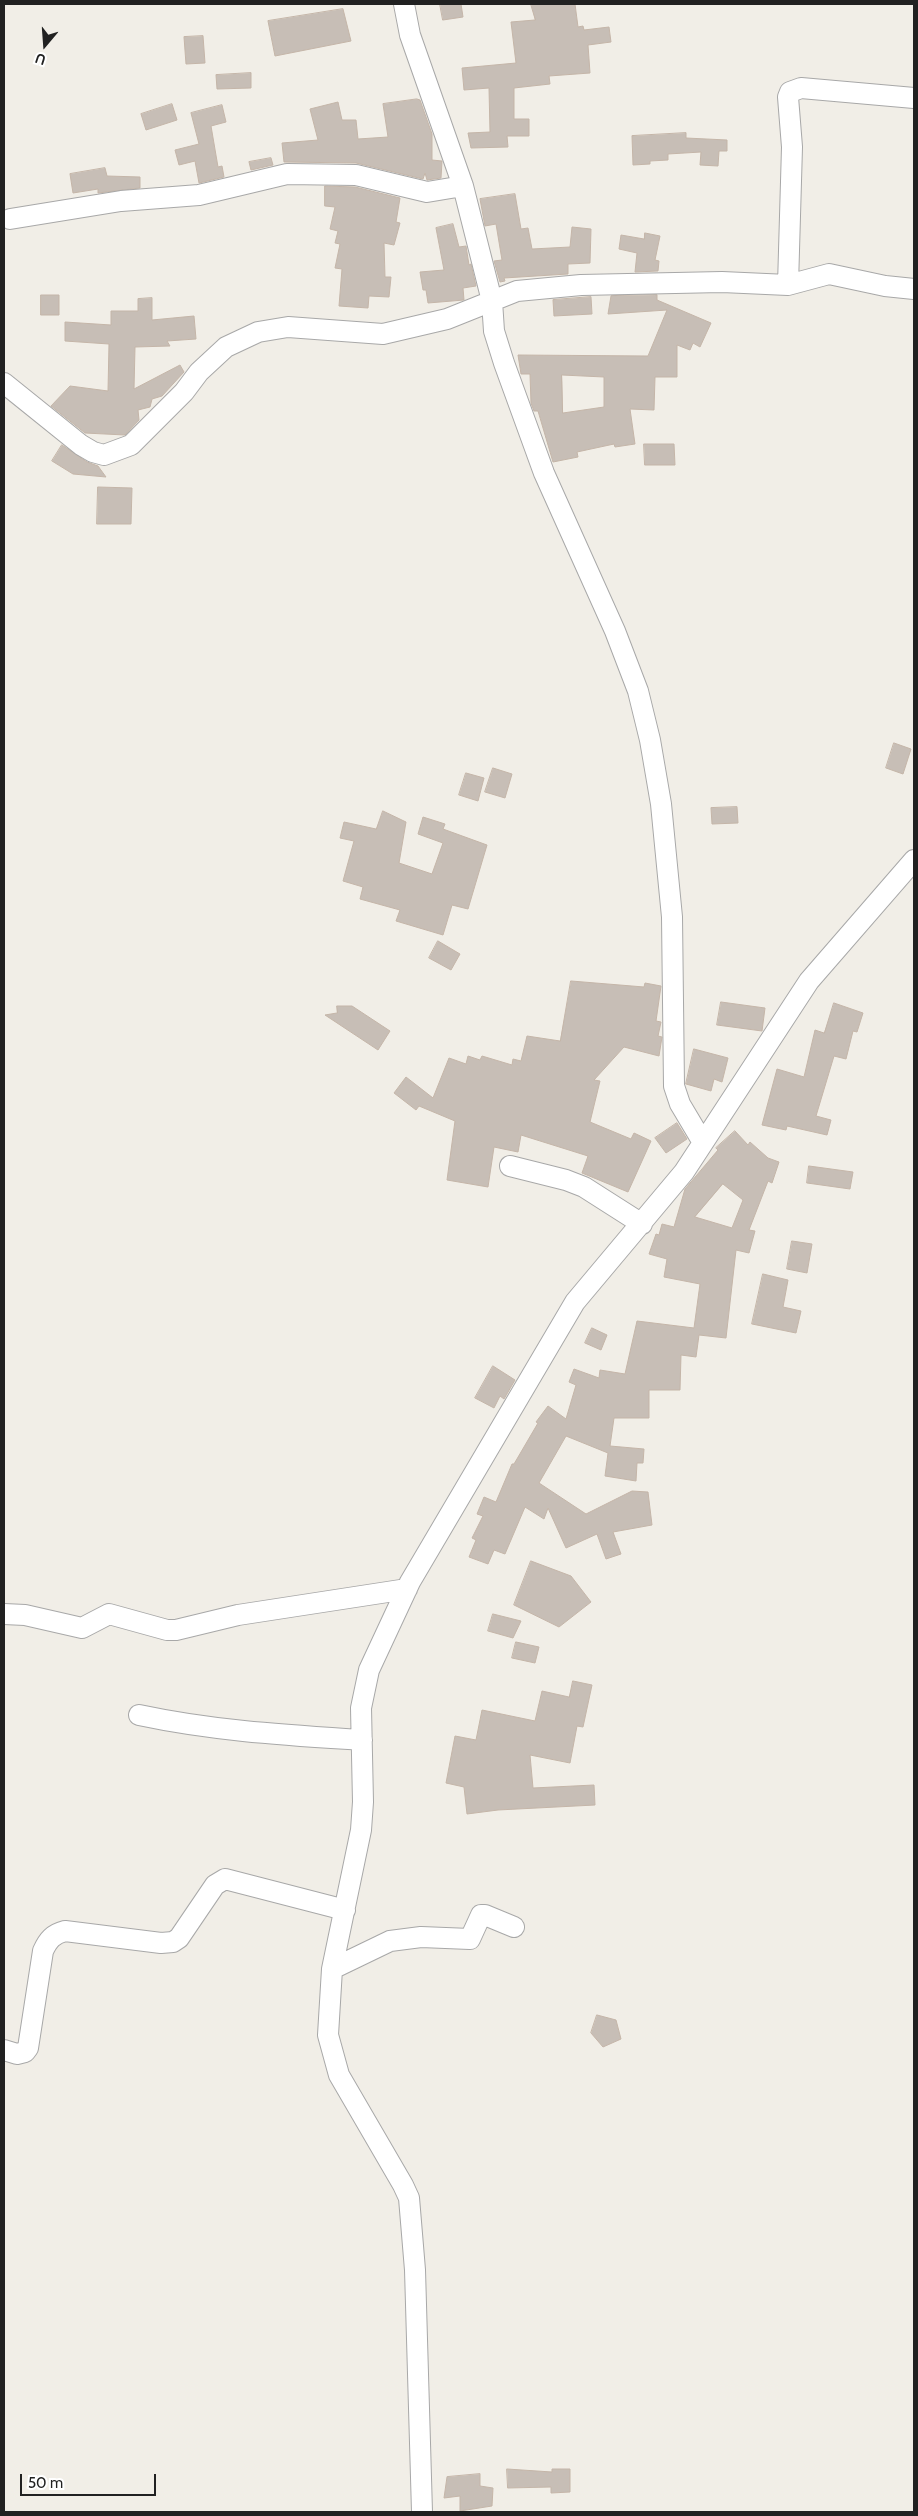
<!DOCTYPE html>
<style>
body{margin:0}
#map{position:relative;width:918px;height:2516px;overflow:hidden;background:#f1eee7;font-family:Cabin,sans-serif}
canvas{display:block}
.frame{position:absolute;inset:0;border:5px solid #212121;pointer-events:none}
.north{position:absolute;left:20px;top:20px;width:50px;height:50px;-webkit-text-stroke:4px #fff;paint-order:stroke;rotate:198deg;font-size:14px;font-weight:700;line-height:20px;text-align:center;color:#212121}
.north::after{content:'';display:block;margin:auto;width:18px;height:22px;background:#212121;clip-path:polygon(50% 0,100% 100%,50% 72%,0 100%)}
.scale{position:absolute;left:20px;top:2474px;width:136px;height:22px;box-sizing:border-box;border:2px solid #212121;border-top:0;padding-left:6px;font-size:15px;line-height:18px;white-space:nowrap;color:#212121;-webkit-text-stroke:4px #fff;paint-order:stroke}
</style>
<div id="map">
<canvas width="918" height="2516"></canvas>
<div class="frame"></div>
<div class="north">U</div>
<div class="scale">50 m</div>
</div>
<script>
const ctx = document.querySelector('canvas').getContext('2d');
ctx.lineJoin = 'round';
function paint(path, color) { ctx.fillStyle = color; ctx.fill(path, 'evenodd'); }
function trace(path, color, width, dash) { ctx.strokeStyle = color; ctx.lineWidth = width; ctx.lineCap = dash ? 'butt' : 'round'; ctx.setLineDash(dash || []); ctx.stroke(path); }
const building = new Path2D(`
 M440,4h21l2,13 -20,3z
 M531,4h44l3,23 5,-1 1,4 25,-3 2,15 -23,3 2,28 -41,3 1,8 -36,4v31h15v17h-22l1,11 -37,1 -3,-15 22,-1 -1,-44 -25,2 -2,-22 54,-5 -5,-41 24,-2z
 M343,9l8,32 -76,15 -7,-35z
 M203,36l2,27 -19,1 -2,-27z
 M251,73v15l-34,1 -1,-14z
 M417,99l3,1 12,34v26l10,1 -1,17 -14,2 -2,-7 -2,6 -67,-16 -72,-1 -2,-19 36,-3 -8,-31 28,-7 4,18h14l2,19 30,-2 -5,-33z
 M172,104l5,16 -31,10 -5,-16z
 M222,105l4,17 -15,4 7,41 4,-1 2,11 -25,6 -4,-22 -16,4 -4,-15 24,-6 -8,-31z
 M686,133v5l41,2v11h-8l-1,15 -18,-1 1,-13 -33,2v6l-18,1v3l-17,1 -1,-29z
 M271,158l2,7 -22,5 -2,-8z
 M105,168l2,8 33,1v11l-42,5v-4l-25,4 -3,-19z
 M325,186l30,1 45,11 -4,24 4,1 -6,22 -10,-2 1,34h6l-2,20 -20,-1 -1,12 -29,-2 3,-37 -7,-1 5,-24 -5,-1 3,-12 -8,-2 5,-22 -10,-1z
 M515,194l6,35 7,-1 4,21 38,-2 2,-20 19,2 -1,34 -22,1v10l-64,4 1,3 -5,1 -6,-21 8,-1 -6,-36 -11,2 -5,-27z
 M453,224l6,23 7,-1 3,19 2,-1 5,22 -13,2 1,12 -36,3 -2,-13h-3l-3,-18 24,-2 -8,-42z
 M645,233l15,3 -5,24 4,1 -1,10 -23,1 2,-19 -18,-4 2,-14 23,4z
 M41,295h18v20h-18z
 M657,295v5l54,23 -11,24 -7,-4 -3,7 -13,-5v32h-22l-1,33 -24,-1 5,35 -20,3 -1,-3 -37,8 1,5 -25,5 -15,-51h-4l-3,-8 -1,-29h-9l-3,-19 130,1 19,-46 -59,4 3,-18zM562,375l42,2v30l-41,6z
 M591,297l1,17 -38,2 -1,-16z
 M152,298v22l42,-4 2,23 -29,2 3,5 -35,1 -1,42 46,-24 4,7 -22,24 -10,3 -2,8 -12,3 1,10 -14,15 -40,-2 -34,-27 19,-20 38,5 1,-47 -44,-3v-19l46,3v-14h27v-12z
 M644,444h30l1,21h-30z
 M62,445l25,17 11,4 8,11 -33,-3 -21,-13z
 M98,487l34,1 -1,36h-34z
 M894,743l17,6 -8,25 -17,-6z
 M493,768l19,6 -7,24 -20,-6z
 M466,773l18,5 -6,23 -19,-6z
 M737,807l1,16 -26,1 -1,-16z
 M383,811l23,11 -7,41 33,11 11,-31 -25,-9 5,-17 22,7 -2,5 44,16 -19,64 -16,-4 -9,30 -47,-14 4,-11 -40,-11 3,-12 -20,-6 11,-40 -14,-3 4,-16 32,7z
 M438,941l22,13 -9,16 -22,-12z
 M571,981l73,6 1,-4 16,3 -5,35 5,1 -3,14 4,1 -3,19 -35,-9 -30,33 6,1 -10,41 41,17 3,-6 17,8 -23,51 -46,-19 6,-17 -67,-21 -3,17 -24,-5 -6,40 -41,-7 8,-59 -36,-15 -3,4 -22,-17 12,-16 27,21 16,-40 17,6 2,-8 12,4 2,-4 30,9 1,-6 8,2 6,-25 33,5z
 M721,1002l44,6 -3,23 -45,-6z
 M834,1003l29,10 -6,19 -4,-1 -7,28 -12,-3 -18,60 15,4 -4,15 -40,-9 -1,4 -24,-5 15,-56 27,8 11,-47 9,3z
 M337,1006h15l38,25 -12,19 -53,-35 12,-2z
 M694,1049l34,9 -6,24 -8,-3 -3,12 -25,-7z
 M677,1123l10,16 -21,14 -11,-15z
 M735,1131l13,14 2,-3 18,16 11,4 -7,21 -4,-2 -19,49 6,1 -6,22 -13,-3 -10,88 -27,-3 -3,22 -15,-2 -1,35h-31v28h-35l-4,28 34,3 -1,14h-6l-1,18 -31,-5 3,-23 -42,-17 -27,47 47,31 46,-23 16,1 4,33 -39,7 8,22 -15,5 -9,-25 -31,14 -18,-40 -4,11 -19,-12 -20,47 -11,-4 -6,14 -19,-7 7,-17 -4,-2 11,-22 -6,-2 7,-17 12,5 16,-38h2l24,-41 -2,-1 12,-16 18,13 10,-34 -7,-3 5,-13 25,9 1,-8 25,4 12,-53 57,7 6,-44 -36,-7 3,-18 -18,-5 7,-20 3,1 3,-11 12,3 11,-38 33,-39 -2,-2zM723,1184l20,16 -11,28 -37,-11z
 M809,1166l44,6 -3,17 -43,-6z
 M792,1241l20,3 -5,29 -20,-4z
 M763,1274l25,6 -5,27 18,4 -5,22 -44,-9z
 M592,1328l15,7 -6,15 -16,-7z
 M493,1366l22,14 -11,19 -4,-3 -6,12 -19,-10z
 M531,1561l40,15 20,26 -32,25 -45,-22z
 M493,1614l28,7 -8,17 -25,-7z
 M516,1642l23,5 -4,16 -23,-5z
 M573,1681l19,4 -9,42 -6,-1 -7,37 -40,-8 3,33 61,-3 1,20 -97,5 -31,4 -3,-27 -18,-4 9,-47 21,4 6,-30 53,11 7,-30 27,6z
 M597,2015l19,5 5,19 -18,8 -12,-14z
 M507,2469l45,3v-3h18v23l-19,1v-6l-43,1z
 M480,2474v12l13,2 -1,18 -32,5v-15l-16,2 3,-21z`);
const minor = new Path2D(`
 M404,4l6,31 53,151 29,115 2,30 10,32 40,110 71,158 23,60 12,49 11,64 11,113 2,169 6,18 22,37
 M10,219l111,-18 78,-6 88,-21 69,1 71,17 36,-6
 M788,285l4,-138 -4,-50 2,-5 11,-4 113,10
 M4,383l77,62 12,7 11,3 27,-10 53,-53 15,-20 27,-25 32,-15 30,-5 95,7 64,-15 70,-28 64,-6 141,-3 66,3 41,-11 56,12 29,3
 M510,1166l56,14 18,7 58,37
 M4,1614l21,1 57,13 27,-14 58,16h9l62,-15 169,-26
 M139,1715c75,16 147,20 223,25
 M332,1969l58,-28 31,-4 49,2 11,-24h4l29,12
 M4,2050l13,4 8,-2 3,-4 15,-97c5,-11 10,-17 22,-20l96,12 12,-1 6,-4 36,-53 10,-6 120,31
 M422,2512l-7,-242 -6,-72 -6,-13 -64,-110 -11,-40 4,-66 29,-139 2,-28 -2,-94 8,-38 41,-88 165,-280 109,-130 125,-191 105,-121`);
paint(building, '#c7beb6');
trace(building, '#c4b5a8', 1);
trace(minor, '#a8a8a8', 22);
trace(minor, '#fff', 20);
</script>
